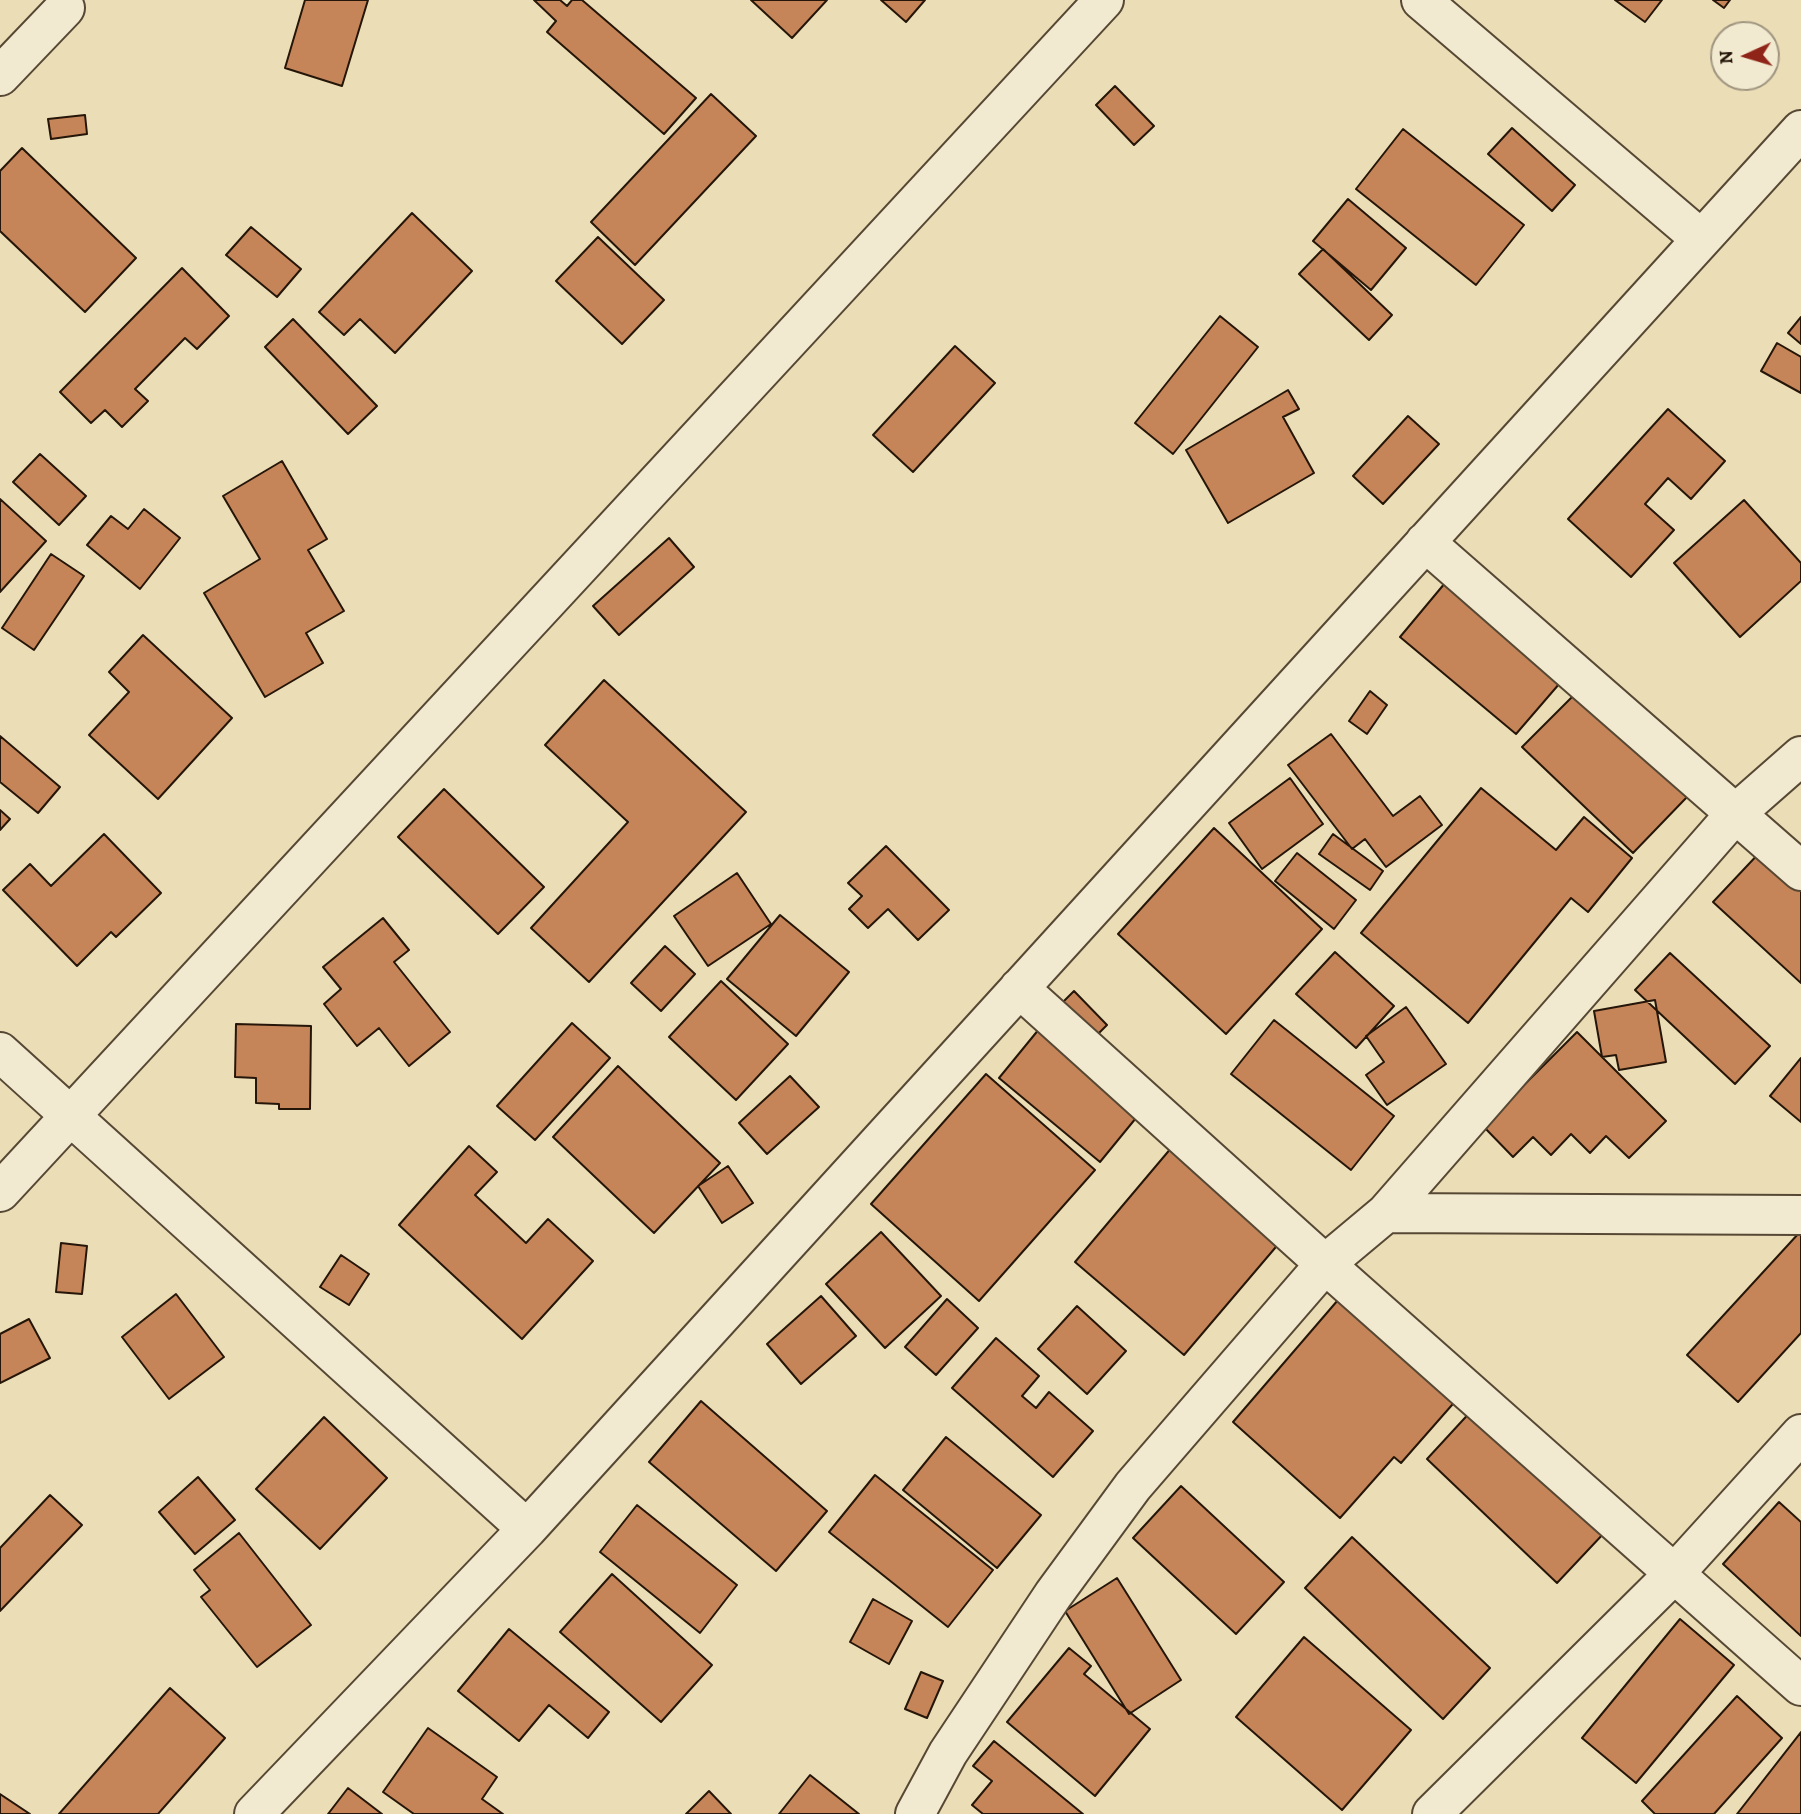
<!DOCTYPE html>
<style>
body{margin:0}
#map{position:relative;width:1801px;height:1814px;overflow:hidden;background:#ebdeb7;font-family:Alegreya,serif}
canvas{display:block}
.north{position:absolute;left:1710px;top:21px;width:70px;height:70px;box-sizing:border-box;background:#f2ead0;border:2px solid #a09580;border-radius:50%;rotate:266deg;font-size:19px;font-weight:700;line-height:28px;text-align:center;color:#251609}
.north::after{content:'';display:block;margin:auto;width:24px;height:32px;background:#8f2418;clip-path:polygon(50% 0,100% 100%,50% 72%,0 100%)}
</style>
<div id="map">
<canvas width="1801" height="1814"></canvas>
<div class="north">N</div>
</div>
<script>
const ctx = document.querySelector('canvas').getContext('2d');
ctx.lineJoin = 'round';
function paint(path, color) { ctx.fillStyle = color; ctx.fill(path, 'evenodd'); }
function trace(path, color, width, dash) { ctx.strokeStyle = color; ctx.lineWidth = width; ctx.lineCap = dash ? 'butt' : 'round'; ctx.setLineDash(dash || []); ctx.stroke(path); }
const building = new Path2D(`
 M305,0h63l-26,86 -57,-18z
 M534,0h26l7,6 5,-6h10l114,98 -32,36 -117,-102 9,-11z
 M751,0h76l-35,38z
 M881,0h44l-19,22z
 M1615,0h47l-17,22z
 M1713,0h17l-6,8z
 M1115,86l39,40 -20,19 -38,-40z
 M711,94l45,42 -121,129 -44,-43z
 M85,115l2,19 -36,5 -3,-20z
 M1512,128l63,57 -23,26 -64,-57z
 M1403,129l121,96 -48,60 -120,-96z
 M22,148l114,110 -51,54 -85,-81v-60z
 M1348,199l58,49 -35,42 -58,-49z
 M412,213l60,58 -77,82 -35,-34 -16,16 -25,-23z
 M251,227l50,42 -24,28 -51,-42z
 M598,237l66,63 -42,44 -66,-63z
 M1323,249l69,66 -23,25 -70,-66z
 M182,268l47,48 -32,33 -12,-11 -50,51 13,12 -26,26 -17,-17 -14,13 -31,-31z
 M1220,316l38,31 -85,107 -38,-31z
 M1801,317v27l-13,-11z
 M293,319l84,87 -29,28 -83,-87z
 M1777,343l24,14v36l-40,-22z
 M955,346l40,37 -82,89 -40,-37z
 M1288,390l11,19 -16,8 31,56 -86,50 -42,-73z
 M1668,409l57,52 -34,38 -23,-21 -23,26 29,26 -43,47 -63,-58z
 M1408,416l31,28 -56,60 -30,-28z
 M40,454l46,42 -27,29 -46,-43z
 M282,461l45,78 -19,11 36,61 -38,22 17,30 -58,34 -61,-104 56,-34 -37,-63z
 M0,499l46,42 -46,51z
 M1744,500l57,63v18l-61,56 -66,-74z
 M144,509l36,29 -40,51 -53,-44 24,-29 17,13z
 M669,538l25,29 -75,68 -26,-29z
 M51,554l33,22 -50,74 -32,-22z
 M1450,577l116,99 -50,58 -116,-97z
 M143,635l89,83 -74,81 -69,-64 40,-43 -20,-20z
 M604,680l142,132 -157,170 -58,-54 97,-106 -83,-77z
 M1370,691l17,14 -20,29 -18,-13z
 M1577,692l110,105 -54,56 -111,-106z
 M1331,734l62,82 27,-20 22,29 -56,42 -21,-28 -13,10 -64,-84z
 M0,736l60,51 -22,26 -38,-31z
 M1290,778l33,46 -61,45 -33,-46z
 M1481,788l75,62 28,-33 48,41 -44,54 -17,-14 -103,125 -107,-90z
 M444,789l100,98 -46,47 -100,-97z
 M0,810l10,9 -10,11z
 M1214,828l108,101 -96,105 -108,-100z
 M104,834l57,59 -45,44 -5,-5 -34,34 -74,-76 27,-26 21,22z
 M1333,834l50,37 -13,19 -51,-36z
 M886,846l63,64 -31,30 -30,-31 -20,19 -19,-19 13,-13 -14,-13z
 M1762,850l39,37v96l-88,-81z
 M1297,853l59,47 -22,29 -59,-48z
 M737,873l34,51 -63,42 -34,-50z
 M780,915l69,57 -53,64 -69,-57z
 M383,918l26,32 -15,12 56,70 -41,34 -30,-38 -22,18 -33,-42 17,-15 -18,-22z
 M665,946l30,28 -34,37 -30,-28z
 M1335,952l59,54 -38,42 -60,-54z
 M1670,953l100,93 -35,38 -100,-94z
 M721,981l67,63 -52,56 -67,-63z
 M1074,991l33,34 -27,27 -32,-35z
 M1655,1000l11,62 -47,8 -3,-15 -14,2 -8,-46z
 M1406,1007l40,57 -59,41 -21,-30 18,-13 -18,-26z
 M1274,1020l120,96 -43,54 -120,-96z
 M572,1023l38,35 -75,82 -38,-34z
 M1044,1023l101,84 -45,55 -101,-84z
 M236,1024l75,2 -1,83h-31v-5l-23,-1v-25l-21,-1z
 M1577,1032l89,89 -37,37 -23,-22 -16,17 -19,-19 -20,21 -18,-18 -20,20 -30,-31z
 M1801,1058v64l-31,-26z
 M618,1066l102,97 -66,70 -101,-96z
 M986,1074l109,96 -116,131 -108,-97z
 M790,1076l29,31 -52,47 -28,-31z
 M469,1146l28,26 -22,23 51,48 22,-24 45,42 -71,78 -123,-114z
 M1172,1147l109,94 -97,114 -109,-93z
 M728,1166l25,37 -31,20 -24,-37z
 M881,1232l60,64 -56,52 -59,-64z
 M1799,1233l2,2v98l-63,69 -51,-47z
 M61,1243l26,3 -5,48 -26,-2z
 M341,1255l28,19 -20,31 -29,-18z
 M1344,1293l115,104 -58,66 -7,-6 -54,61 -107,-96z
 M176,1294l48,63 -55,42 -47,-62z
 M821,1296l35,40 -55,48 -34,-40z
 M947,1299l31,29 -42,47 -31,-28z
 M1077,1306l49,45 -39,43 -49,-45z
 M29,1319l21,39 -50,25v-49z
 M996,1338l43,38 -17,20 14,12 13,-16 44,39 -40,46 -101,-89z
 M701,1401l126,110 -51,60 -127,-109z
 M1474,1408l131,124 -48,51 -130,-124z
 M324,1417l63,61 -67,71 -64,-60z
 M946,1437l95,78 -44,53 -94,-78z
 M875,1475l118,95 -45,57 -119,-95z
 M198,1477l37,43 -40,34 -36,-42z
 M1181,1486l103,96 -48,52 -103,-96z
 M50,1495l32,30 -82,86v-63z
 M1779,1502l22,20v114l-78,-72z
 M637,1505l100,80 -37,48 -100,-81z
 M239,1533l72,92 -54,42 -56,-70 9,-7 -16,-20z
 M1352,1537l138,131 -47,51 -138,-131z
 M612,1574l100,91 -51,57 -101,-90z
 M1117,1578l64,102 -52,34 -64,-103z
 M873,1599l39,22 -23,43 -39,-22z
 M1680,1619l54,46 -98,118 -54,-45z
 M509,1629l100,83 -21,26 -39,-33 -30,36 -61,-50z
 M1304,1637l107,93 -69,80 -106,-93z
 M1069,1648l22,18 -7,8 66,55 -55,67 -88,-74z
 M921,1672l22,9 -16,37 -22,-9z
 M170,1688l55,50 -67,76h-99z
 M1737,1696l45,42 -68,76h-59l-13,-13z
 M428,1728l69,49 -15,22 21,15h-89l-31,-22z
 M1801,1732v82h-64z
 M994,1741l89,73h-100l-11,-9 20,-24 -19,-15z
 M810,1775l49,39h-80z
 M348,1788l34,26h-54z
 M709,1791l22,23h-45z
 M0,1794l30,20h-30z`);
const minor = new Path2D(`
 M1421,0l280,239
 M0,76l65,-68
 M1425,542l376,329
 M1019,988l306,276 476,422
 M0,1052l527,477
 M0,1192l1104,-1192
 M1386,1213l415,2
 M254,1814l273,-285 1274,-1399
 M915,1814l33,-61 105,-158 80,-109 192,-222 61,-51 349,-399 66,-58
 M1432,1814l243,-241 126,-139`);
paint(building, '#c68559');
trace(building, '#251609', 2);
trace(minor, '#564834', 42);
trace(minor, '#f2ead0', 38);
</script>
